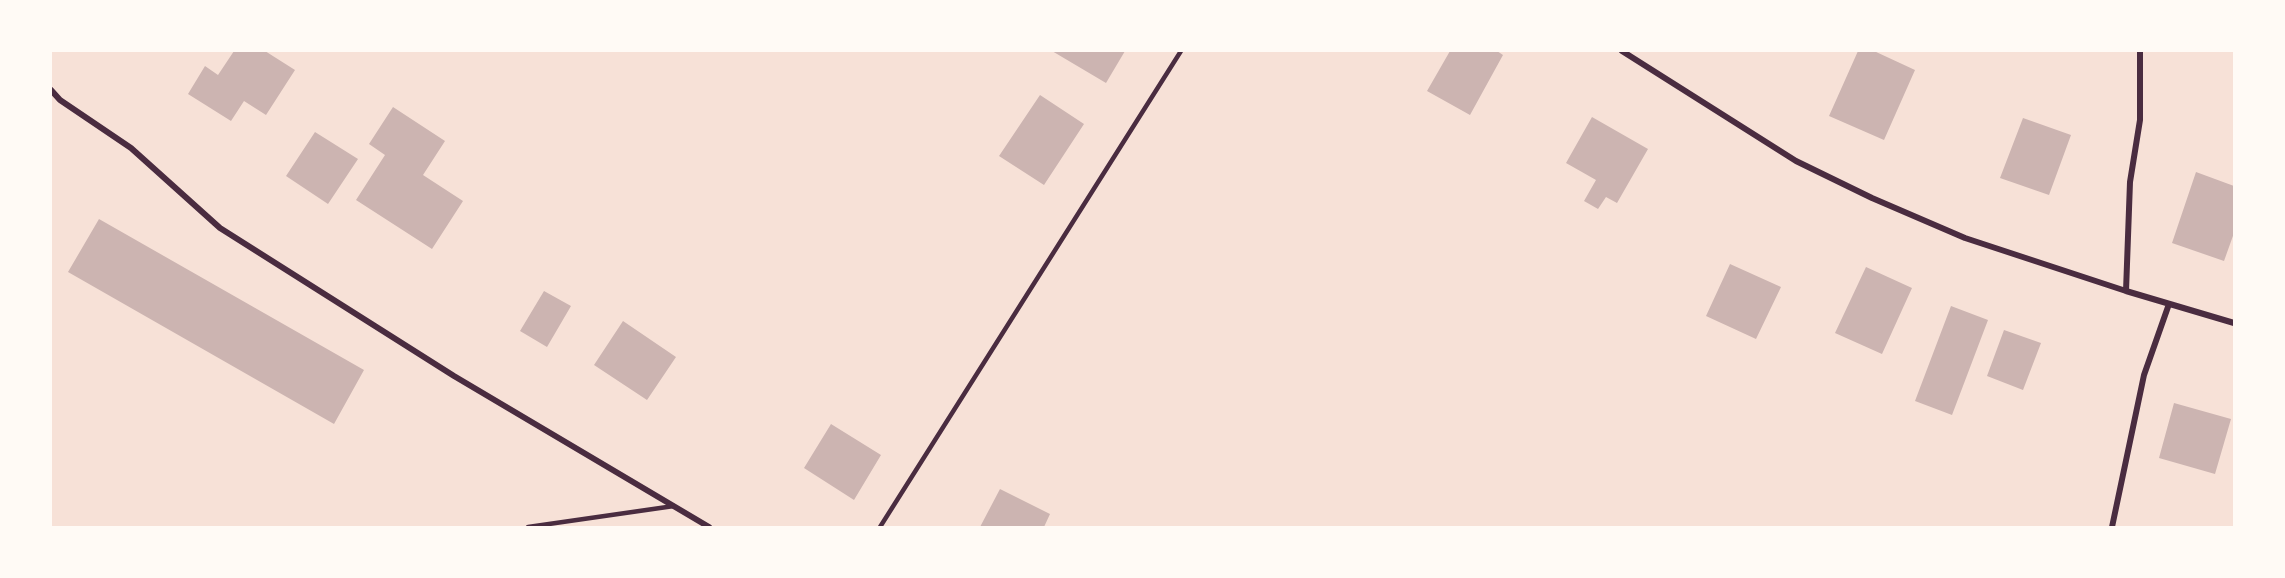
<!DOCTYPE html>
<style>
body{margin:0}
#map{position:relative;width:2285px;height:578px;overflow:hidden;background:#f7e1d7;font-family:Barlow,sans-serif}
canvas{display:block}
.frame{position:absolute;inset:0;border:52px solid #fffaf5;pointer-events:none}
</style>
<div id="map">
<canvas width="2285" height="578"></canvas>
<div class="frame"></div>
</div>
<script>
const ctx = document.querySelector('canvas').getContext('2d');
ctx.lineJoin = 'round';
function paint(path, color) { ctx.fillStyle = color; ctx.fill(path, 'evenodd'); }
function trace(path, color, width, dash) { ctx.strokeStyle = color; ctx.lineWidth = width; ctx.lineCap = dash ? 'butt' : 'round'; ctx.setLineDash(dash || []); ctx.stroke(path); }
const building = new Path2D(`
 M234,51h31l30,19 -29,45 -22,-14 -13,20 -43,-27 17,-28 13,9z
 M1052,51h73l-19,32z
 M1450,51h47l6,4 -33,60 -43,-24z
 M1858,51h16l41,19 -31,70 -55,-24z
 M1040,95l44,29 -40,61 -45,-29z
 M393,107l52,34 -22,34 40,26 -31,48 -76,-49 29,-45 -16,-11z
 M1592,117l56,32 -31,54 -11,-6 -8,12 -14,-8 12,-21 -30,-17z
 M2023,118l48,17 -22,60 -49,-17z
 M315,132l43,27 -30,45 -42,-28z
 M2196,172l38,14v47l-10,28 -52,-18z
 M99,219l265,151 -30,54 -266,-152z
 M1730,264l51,23 -25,52 -50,-23z
 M1866,267l46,21 -30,66 -47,-21z
 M544,291l27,15 -24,41 -27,-16z
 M1951,306l37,14 -36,95 -37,-14z
 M623,321l53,36 -29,43 -53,-35z
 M2004,330l37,13 -18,47 -36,-14z
 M2174,403l57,16 -16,55 -56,-16z
 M831,424l50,31 -27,45 -50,-32z
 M1000,489l50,25 -6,13h-64z`);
const service = new Path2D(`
 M528,527l146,-21
 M880,527l301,-476`);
const minor = new Path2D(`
 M1622,51l174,110 76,37 93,40 161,53 108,32
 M51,90l9,10 71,48 89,80 234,148 255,151
 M2126,291l4,-109 10,-62v-69
 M2112,527l32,-152 25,-71`);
paint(building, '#ccb4b1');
trace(service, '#4a2c40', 4.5);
trace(minor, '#4a2c40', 6);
</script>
